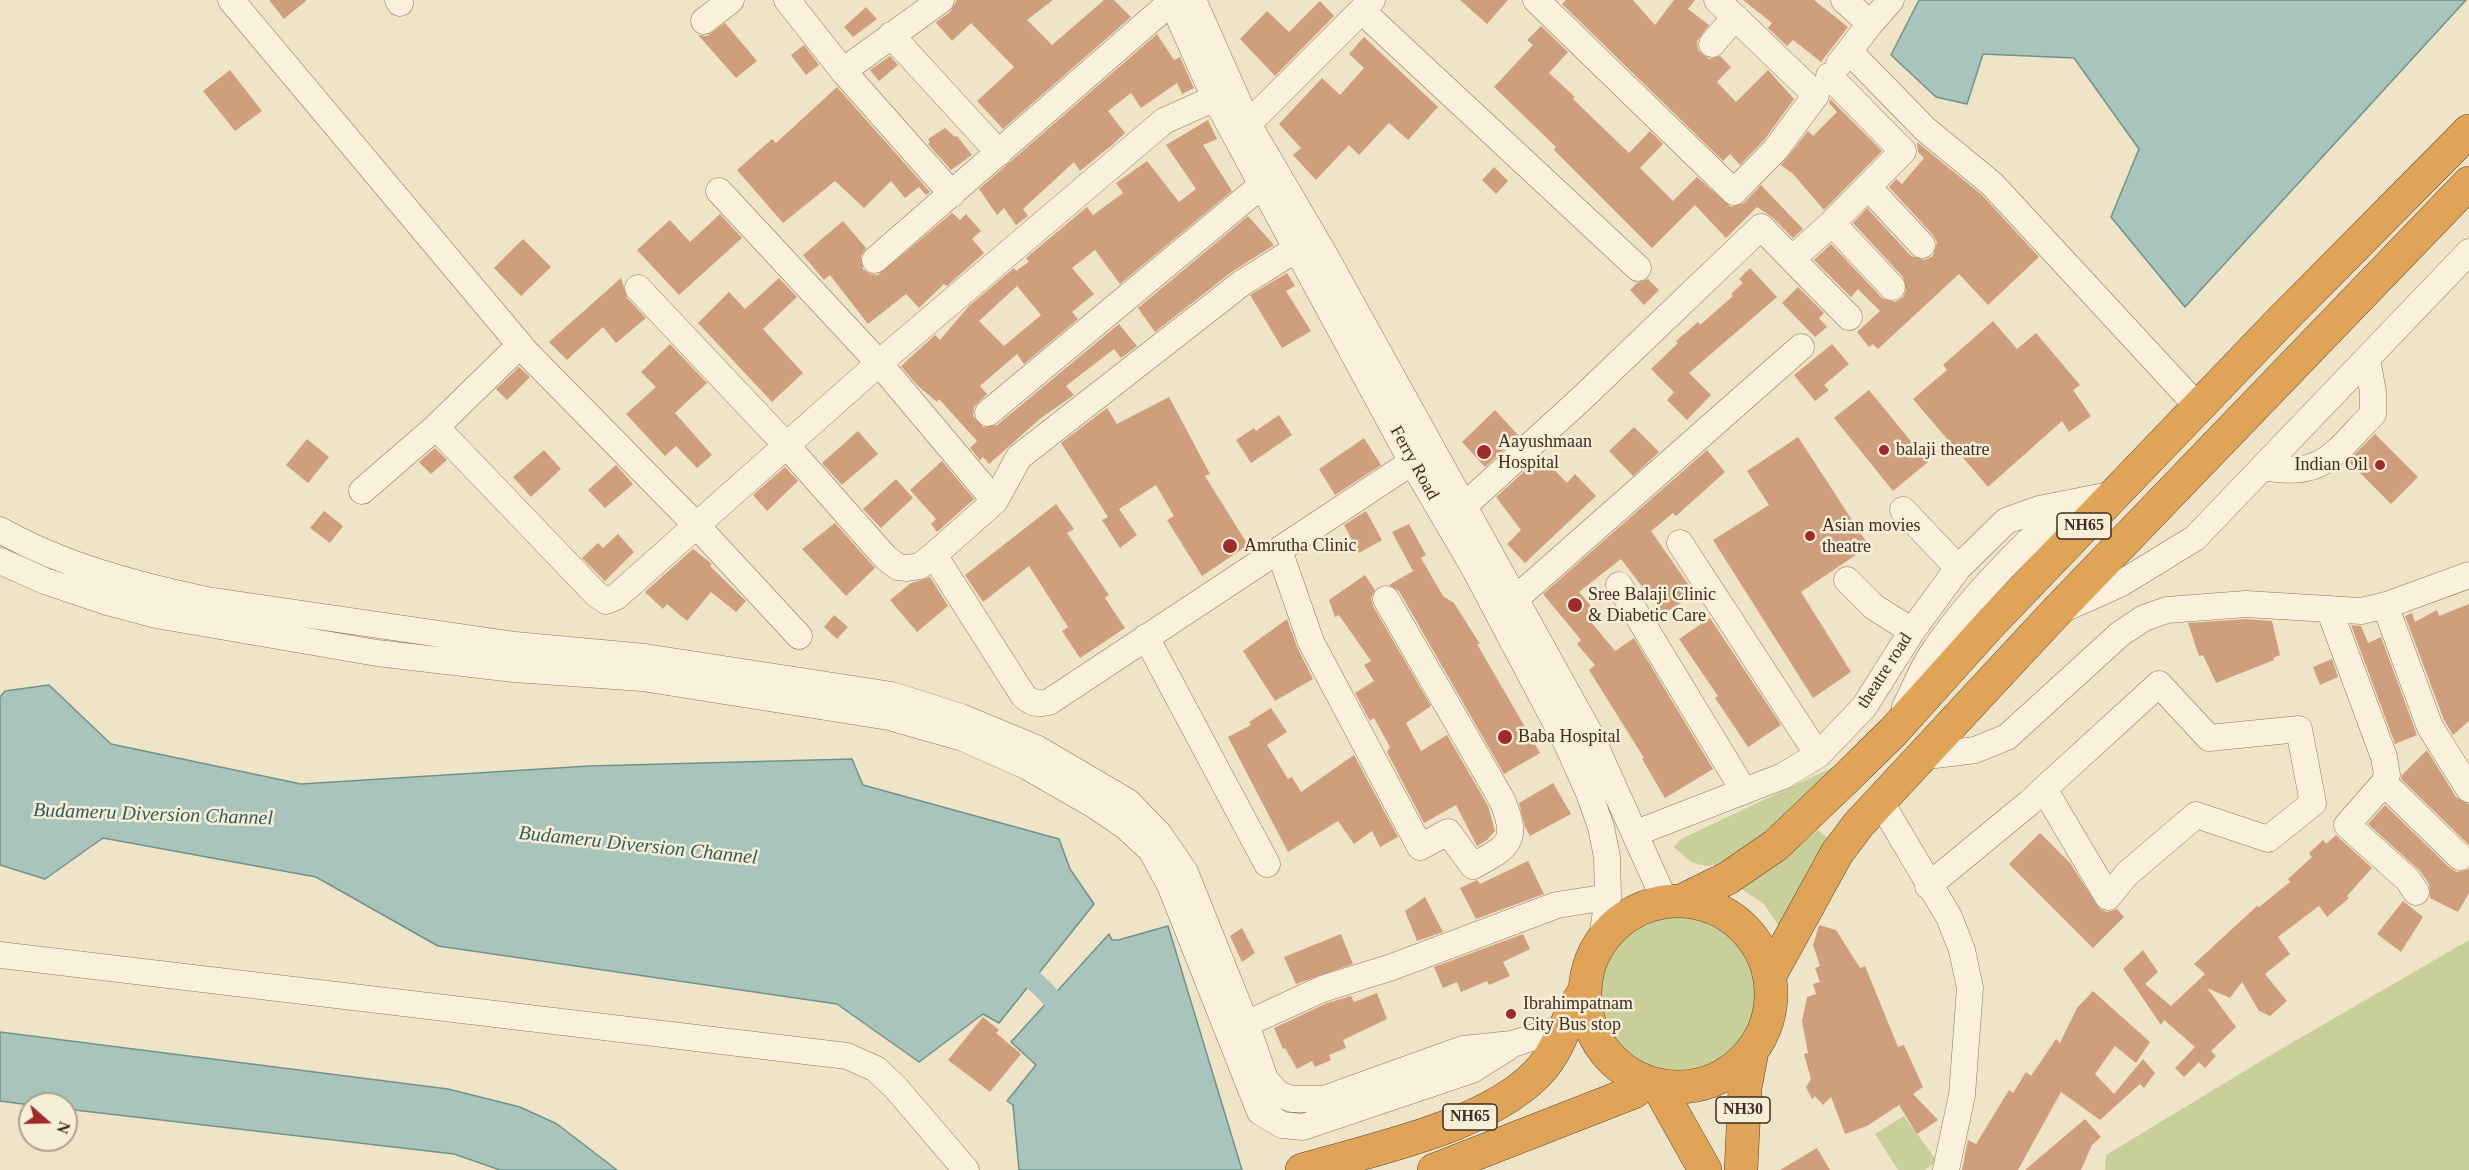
<!DOCTYPE html>
<style>
body{margin:0}
#map{position:relative;width:2469px;height:1170px;overflow:hidden;background:#f0e4c8;font-family:Georgia,serif}
canvas{display:block}
.north{position:absolute;left:18px;top:1092px;width:60px;height:60px;box-sizing:border-box;background:#f7eed8;border:2px solid #ada18e;border-radius:50%;rotate:110deg;font-size:16px;font-weight:700;line-height:24px;text-align:center;color:#3d2e20}
.north::after{content:'';display:block;margin:auto;width:21px;height:27px;background:#9e2a2b;clip-path:polygon(50% 0,100% 100%,50% 72%,0 100%)}
</style>
<div id="map">
<canvas width="2469" height="1170"></canvas>
<div class="north">N</div>
</div>
<script>
const ctx = document.querySelector('canvas').getContext('2d');
ctx.lineJoin = 'round';
function paint(path, color) { ctx.fillStyle = color; ctx.fill(path, 'evenodd'); }
function trace(path, color, width, dash) { ctx.strokeStyle = color; ctx.lineWidth = width; ctx.lineCap = dash ? 'butt' : 'round'; ctx.setLineDash(dash || []); ctx.stroke(path); }
function write(font, color, halo, rows, align = 'center') {
  ctx.font = font + ' Georgia,serif'; ctx.lineWidth = 5; ctx.setLineDash([]); ctx.textBaseline = 'middle'; ctx.strokeStyle = halo; ctx.fillStyle = color; for (const [text, x, y, turn = 0] of rows) {
    ctx.save(); ctx.translate(x, y); ctx.rotate((+turn || 0) * Math.PI / 180); ctx.textAlign = isNaN(turn) ? turn : align; if (halo) ctx.strokeText(text, 0, 0); ctx.fillText(text, 0, 0); ctx.restore();
  }
}
const green = new Path2D(`
 M1846,761l-45,53 -79,50 -16,2 -15,-4 -17,-15 7,-8z
 M1818,830l10,8 -46,93 -18,-27 -30,-20 36,-15z
 M1597 993a82 82 0 1 1 164 0a82 82 0 1 1-164 0Z
 M2469,940v230h-364l1,-15 170,-103z
 M1904,1116l33,45 -12,9h-27l-23,-36z`);
const water = new Path2D(`
 M1919,0h547l-281,307 -74,-90 28,-68 -65,-91 -91,-4 -16,50 -31,-7 -45,-42z
 M49,685l62,59 190,40 288,-18 263,-7 11,26 196,54 11,30 24,35 -95,119 -16,-9 -64,48 -82,-58 -399,-58 -122,-69 -213,-39 -58,41 -45,-14v-168l5,-6z
 M1168,926l74,244h-223l-6,-65 -6,-4 29,-36 -25,-23 98,-108 3,6h6z
 M0,1032l448,57 72,18 37,17 60,46h-117l-46,-16 -388,-45v-5l-36,1 -30,-4z`);
const canal = new Path2D(`
 M1014,965c19,14 41,32 51,54`);
const building = new Path2D(`
 M269,0h38l-23,19z
 M957,0h96l-26,20 25,25 52,-45h10l17,17 -128,112 -26,-28 37,-34 -43,-44 -19,18 -15,-17 -1,-2 14,-10z
 M1460,0h48l-21,24z
 M1566,0h67l22,25 19,-25h21l-7,9 21,16 -12,16 1,9 11,9 11,-3 11,11 -14,15 19,20 32,-32 26,29 -29,40 -25,26 -10,-11 -7,7 -161,-157z
 M1743,0h71l34,27 -27,35 -28,-22 -6,6 -19,-18 4,-5z
 M1320,1l14,15 -59,60 -35,-37 27,-28 22,21z
 M866,7l11,12 -24,18 -9,-10z
 M725,23l32,38 -21,17 -38,-43 9,1z
 M1541,26l27,26 -19,21 26,24 -2,2 56,54 21,-22 13,13 -23,24 33,33 24,-24 34,30 13,-4 17,-18 42,44 -10,9 -21,-21 -15,-10 -31,31 -31,-33 -43,43 -98,-98 2,-3 -62,-60 39,-42 -6,-5z
 M1157,34l17,26 6,-3 14,31 -12,6 -5,-11 -36,25 -10,-15 -23,18 17,22 -13,12 -32,26 -6,-9 -51,47 5,7 -12,9 -12,-17 -7,7 -18,-26z
 M1364,37l74,70 -30,33 -19,-17 -30,32 -10,-10 -33,35 -23,-25 8,-7 -22,-24 43,-46 18,17 24,-27 -15,-14z
 M804,45l15,20 -13,10 -15,-20z
 M890,56l8,9 -19,16 -9,-11z
 M230,70l32,41 -27,20 -32,-40z
 M837,87l93,105 -4,3 -7,-8 -14,11 -14,-17 -27,27 -29,-27 -52,42 -46,-53 35,-31 4,4z
 M1830,99l52,52 -58,59 -31,-36 -12,-9 27,-34 5,5 24,-24 -8,-9z
 M1208,120l9,19 -14,6 29,46 -112,93 -25,-34 -23,18 22,26 -22,18 6,7 -54,45 -7,-10 -37,32 7,8 -13,13 -1,9 10,11 14,-2 122,-101 18,22 -16,12 -7,-9 -48,37 8,9 -33,23 -52,46 -6,-7 -3,3 -10,-12 7,-7 -38,-42 -2,3 -20,-17 -16,-19 34,-31 5,5 29,-34 45,-38 2,3 13,-9 -3,-4 61,-51 6,8 30,-22 -7,-10 31,-22 32,41 17,-13 -30,-44zM1017,286l24,29 -37,31 -25,-25z
 M945,128l10,9 2,-1 15,19 -21,15 -23,-26 2,-2 -2,-3z
 M1917,142l65,53 57,62 -51,48 -29,-31 -81,75 -5,-5 -4,3 -12,-15 23,-21 -22,-22 -7,8 -37,-37 17,-16 51,54 13,4 8,-5 3,-6 -3,-14 -50,-54 14,-15 44,48 14,4 8,-4 4,-14 -4,-7 -44,-48 7,-8 6,5 22,-26 -6,-6z
 M1494,167l14,14 -12,13 -14,-14z
 M952,213l8,7 6,-6 15,17 -9,8 12,14 -37,33 -3,-2 -25,24 -13,-14 -38,30 -38,-49 -6,5 -21,-25 40,-34 23,27 -5,8 2,13 8,5 7,1z
 M720,214l22,24 -63,57 -42,-45 33,-30 20,22z
 M1248,216l26,29 -41,26 -78,61 -17,-24z
 M523,239l28,28 -30,29 -27,-28z
 M1750,268l27,29 -88,76 22,22 -24,25 -20,-20 7,-8 -23,-23 27,-26 -2,-2 22,-19 2,3 33,-29 -2,-2 12,-11 -4,-4z
 M1287,273l8,13 -9,5 25,40 -29,17 -32,-53z
 M621,278l6,20 19,20 -30,25 -13,-16 -36,33 -18,-18z
 M779,278l18,19 -34,32 40,44 -31,29 -74,-79 31,-31 16,17z
 M1648,279l11,11 -15,15 -14,-15 7,-7z
 M1798,287l26,26 -5,5 8,9 -12,10 -33,-34z
 M1993,321l24,28 19,-16 44,52 -7,5 18,26 -22,16 -7,-11 -74,66 -75,-88 34,-29 -4,-5z
 M670,344l37,39 -32,30 37,42 -15,13 -21,-22 -11,10 -39,-42 30,-27 -15,-15z
 M1832,344l17,20 -25,21 5,5 -14,11 -21,-26z
 M519,367l11,10 -23,23 -11,-11z
 M1869,390l59,72 -35,29 -59,-73z
 M1169,397l41,77 -5,2 43,69 -46,31 -35,-56 7,-4 -18,-31 -37,24 18,26 -17,13 -18,-28 6,-3 -47,-74 46,-35 10,16z
 M1495,410l24,26 -34,31 -23,-25z
 M1279,415l13,20 -41,28 -15,-23 18,-12 2,3z
 M1634,427l25,25 -26,24 -24,-25z
 M858,431l20,23 -36,31 -20,-22z
 M2375,434l43,43 -27,27 -43,-43z
 M1798,437l71,109 -68,46 50,80 -38,26 -100,-158 56,-35 -22,-34z
 M1364,438l17,27 -46,30 -16,-26z
 M307,439l22,18 -21,26 -22,-18z
 M435,448l12,12 -16,14 -12,-12z
 M544,450l17,19 -30,28 -18,-20z
 M1707,450l18,22 -49,44 -3,-3 -22,18 44,63 -32,20 -42,-55 -42,33 21,24 -8,7 23,28 19,-13 79,131 -48,29 -23,-39 2,-1 -55,-88 6,-5 -18,-21 4,-4 -38,-46z
 M1541,456l26,27 8,-9 21,22 -71,67 -18,-19 14,-14 -25,-33z
 M942,461l32,38 -37,33 -6,-8 5,-5 -26,-29z
 M616,465l17,19 -28,24 -17,-18z
 M785,467l13,14 -31,30 -14,-16z
 M896,479l17,19 -32,30 -18,-19z
 M1056,504l18,25 -7,4 42,62 -4,3 20,30 -45,30 -18,-27 6,-4 -39,-61 -46,36 -18,-27z
 M324,511l19,15 -13,17 -20,-15z
 M1366,511l16,29 -23,13 -15,-28z
 M835,523l40,45 -29,28 -44,-47z
 M1409,524l17,31 -5,3 22,38 11,7 26,41h-3l63,109 -36,21 -105,-183 -10,-6 24,-14 -21,-39z
 M618,534l16,18 -29,29 -23,-23 16,-15 5,5z
 M693,549l19,15 -2,2 36,35 -10,11 -25,-20 -24,29 -20,-17 -4,5 -18,-17z
 M1365,575l10,15 -4,8 2,8 58,100 -25,17 15,28 26,-16 41,71 7,25 -8,9 -10,6 -21,-41 -32,18 -37,-71 3,-5 -16,-29 -4,3 -15,-28 19,-12 -10,-16 7,-4 -32,-46 -4,2 -6,-17z
 M930,577l18,29 -31,26 -27,-32 21,-17z
 M2469,604v117l-16,14 -9,-15 -39,-104 7,-3 3,9 22,-12 2,6z
 M834,615l14,12 -11,12 -13,-12z
 M1710,618l71,107 -33,22 -33,-49 3,-2 -39,-57z
 M1287,619l11,30 15,30 -38,22 -32,-50z
 M2246,619l26,2 8,34 -7,3 1,2 -58,23 -13,-28 -4,1 -11,-33z
 M2351,625l10,1 7,17 13,-6 36,98 -22,9z
 M2332,659l6,18 -18,8 -7,-18z
 M1271,708l16,24 -20,13 21,34 4,-2 9,15 53,-37 44,82 -18,10 -8,-16 -18,13 -16,-23 -50,31 -60,-115 23,-12 -2,-3z
 M2427,750l29,47 13,7v41l-68,-66 1,-4z
 M1553,783l18,31 -41,22 -5,-9 -6,-24z
 M2385,805l65,63 7,4 12,-3v24l-11,19 -28,-14 -1,-14 -9,-13 -52,-47z
 M2040,833l30,30 30,46 7,3 10,-3 7,8 -31,31 -84,-84z
 M2336,835l36,33 -25,28 2,2 -22,19 -8,-11 -41,31 12,17 -25,20 22,27 -17,15 -11,-5 -17,-29 -12,16 -23,-10 29,39 -25,24 5,5 -11,12 -6,-6 -15,15 -9,-9 20,-21 -31,-27 -3,5 -38,-56 20,-19 15,22 -13,12 26,22 34,-32 -11,-10 63,-58 2,1 31,-25 -2,-3 24,-22 -3,-4 14,-13 3,4z
 M1528,861l16,33 -68,25 -16,-31 17,-8 3,4z
 M1425,897l18,35 -26,9 -12,-30z
 M2403,901l20,16 -22,35 -24,-18z
 M1819,925l17,5 24,38 5,-2 33,81 6,-2 19,42 -10,7 25,26 -21,14 -18,-29 -32,21 -22,8 -14,-37 -8,8 -8,-9 -3,3 -6,-12 5,-8 -7,-25 4,-1 -6,-32 5,-24 9,-3 -3,-10 7,-2 -5,-14 5,-2 -7,-21z
 M1242,928l13,25 -13,9 -12,-26z
 M1341,934l12,30 -57,20 -12,-27z
 M1523,934l7,15 -27,13 7,14 -21,9 -2,-4 -26,11 -4,-10 -14,6 -9,-21z
 M2093,991l57,51 -14,21 -21,-17 -20,28 19,20 29,-35 12,14 -11,15 -4,-4 -40,36 -39,-28 -43,78h-56l6,-30 8,4 33,-54 4,3 13,-21 5,4 25,-37 4,4 17,-35z
 M1377,993l10,26 -44,21 3,8 -17,7 2,5 -16,7 -3,-6 -15,8 -12,-21 -2,1 -9,-21 53,-25 24,-7 3,6z
 M983,1017l16,13 -3,3 25,21 -31,38 -42,-32z
 M2085,1119l16,18 -9,8 -11,25h-56z
 M1817,1148l13,22h-50z`);
const minor = new Path2D(`
 M231,0l295,352 171,174 102,110
 M398,0l2,3
 M787,0l56,71 109,123
 M1171,0l44,98 197,364 61,104 94,178 22,49 12,34 6,30 1,40 -6,42
 M1193,0l55,124 74,126 267,482 76,169
 M1536,0l198,192 42,-43 40,-54 -99,-95
 M1362,11l276,257
 M704,21l27,-21
 M1870,24l21,-24
 M891,35l108,118
 M1712,44l23,-27
 M1849,51l76,78 67,55 208,225
 M1839,64l31,-40 -26,-24
 M843,71l98,-71
 M1234,132l14,-8 124,-124
 M1868,187l54,58
 M719,191l160,172 116,138
 M1832,223l60,64
 M1792,259l57,58
 M875,260l296,-258
 M638,288l149,158 99,112 12,9 9,1 13,-2 14,-11 61,-54 24,-44 223,-174 56,-35
 M988,413l274,-228
 M436,427l84,-82
 M2263,467c61,12 71,-14 110,-53v-22l-6,-33
 M362,491l74,-64 160,167 10,7 10,-4 263,-234 285,-242 51,-23
 M1903,510l55,58
 M1450,514l13,-7 118,-108 180,-172 31,32 40,-36 71,-72 -74,-75
 M0,530c64,36 136,55 207,70l308,45 130,12 247,38 69,22 75,31 92,54 31,32 26,38 61,152 19,55 13,15 14,5h32l139,-50 49,-5 54,-17
 M1680,543l138,212
 M1279,550l32,92 109,205 28,-15 25,34c37,-20 46,-25 29,-66l-116,-201
 M934,555l89,140c8,8 14,10 26,7l363,-240
 M0,561l45,20 62,21 49,13 221,38 137,16 128,9 247,39 74,21 63,28 68,39 31,21 26,24 19,35 90,227 22,13 21,2 169,-57 35,-22
 M1847,580l27,27 38,24
 M1619,585l125,206
 M1514,600l287,-253
 M2385,605l45,122 39,62
 M2064,609l56,-25 75,-46 274,-286
 M2329,609l55,148 3,18 -3,8 -37,42 61,55 8,12
 M1146,637l121,227
 M1905,707c9,-17 16,-37 27,-53 37,-56 87,-104 135,-150
 M1919,757l56,-7 32,-13 113,-103 24,-16 23,-8 79,-6 115,7 26,-6 82,-30
 M2384,783l76,74
 M1880,801l69,116 13,33 8,38 -8,107 -16,75
 M1636,833l147,-57 35,-21 46,-48 48,-76 46,-63 48,-47 33,-12 76,-15
 M1928,886l101,-83 15,-14 115,-105 50,54 90,-9 14,74 -45,36 -72,-24 -69,59 -19,23 -64,-108
 M0,955l847,101 29,13 20,19 70,82
 M1246,1024l76,-35 70,-22 165,-62 51,-8`);
const highway = new Path2D(`
 M1683,900l45,-22 48,-33 65,-62 52,-51 98,-109 284,-296 194,-196
 M1585 994a93 93 0 1 1 186 0a93 93 0 1 1-186 0Z
 M1770,975l67,-122 21,-28 197,-212 414,-430
 M1658,1086l47,84
 M1302,1170c72,-21 193,-45 241,-103 19,-23 24,-53 42,-76
 M1434,1170l200,-78 11,-11
 M1741,1170l4,-82 7,-37`);
const markers = [
 [1884,450,6,"#9e2a2b"],
 [1484,452,8,"#9e2a2b"],
 [2380,465,6,"#9e2a2b"],
 [1810,536,6,"#9e2a2b"],
 [1230,546,8,"#9e2a2b"],
 [1575,605,8,"#9e2a2b"],
 [1505,737,8,"#9e2a2b"],
 [1511,1014,6,"#9e2a2b"]
];
const shields = [
 [2084,526,54],
 [1743,1110,54],
 [1470,1117,54]
];
const shieldNames = [
 ["NH65",2084,526],
 ["NH30",1743,1110],
 ["NH65",1470,1117]
];
const poiNames = [
 ["Aayushmaan",1498,442],
 ["Hospital",1498,463],
 ["balaji theatre",1896,450],
 ["Indian Oil",2368,465,"right"],
 ["Asian movies",1822,526],
 ["theatre",1822,547],
 ["Amrutha Clinic",1244,546],
 ["Sree Balaji Clinic",1588,595],
 ["& Diabetic Care",1588,616],
 ["Baba Hospital",1518,737],
 ["Ibrahimpatnam",1523,1004],
 ["City Bus stop",1523,1025]
];
const streetNames = [
 ["Ferry Road",1414,463,61],
 ["theatre road",1885,671,-57]
];
const waterNames = [
 ["Budameru Diversion Channel",153,815,2],
 ["Budameru Diversion Channel",638,846,6]
];
paint(green, '#c9cf9b');
paint(water, '#a9c4bc');
trace(water, '#6f938a', 1.5);
trace(canal, '#a9c4bc', 20);
paint(building, '#cf9f7d');
trace(minor, '#8d765c', 27);
trace(highway, '#5b4430', 34);
trace(minor, '#faf1dc', 26);
trace(highway, '#e0a458', 33);
for (const [x, y, r, color] of markers) { const dot = new Path2D(); dot.arc(x, y, r, 0, 2 * Math.PI); ctx.fillStyle = color; ctx.fill(dot); trace(dot, '#f7eed8', 2); }
for (const [x, y, w] of shields) { const box = new Path2D(); box.roundRect(x - w / 2, y - 13, w, 26, 4.5); ctx.fillStyle = '#f7eed8'; ctx.fill(box); trace(box, '#3d2e20', 1.5); }
write('bold 16px', '#3d2e20', null, shieldNames);
write('18px', '#3d2e20', '#f7eed8', poiNames, 'left');
write('18px', '#3d2e20', '#f7eed8', streetNames);
write('italic 20px', '#2f5d5a', '#f7eed8', waterNames);
</script>
